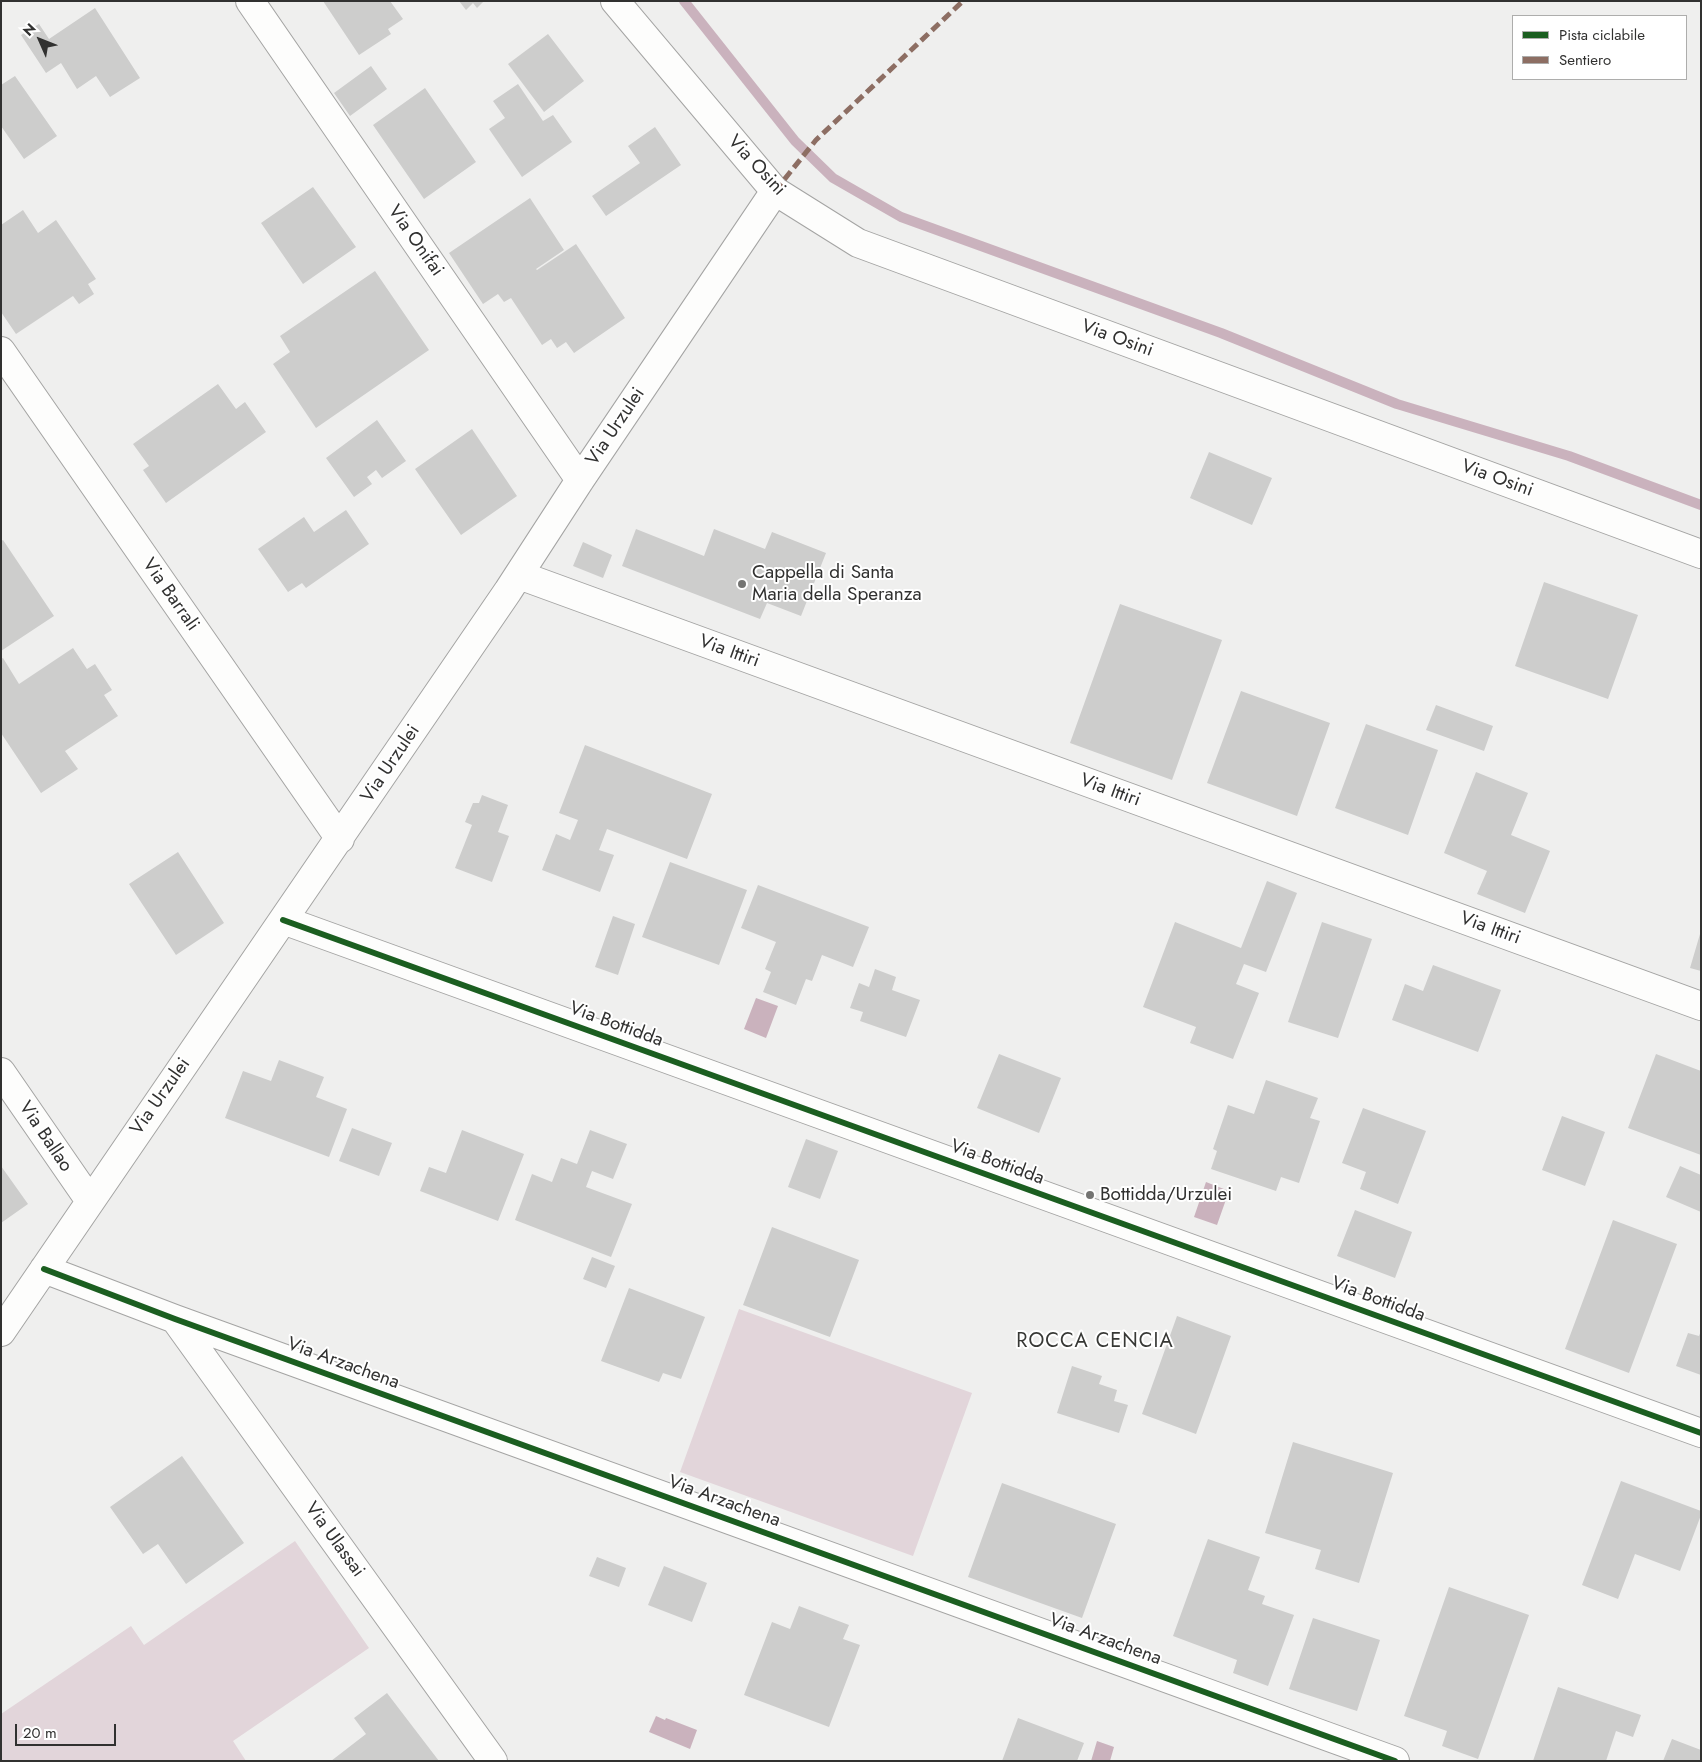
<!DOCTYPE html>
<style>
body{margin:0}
#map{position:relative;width:1702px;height:1762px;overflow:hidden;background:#efefee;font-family:Jost,sans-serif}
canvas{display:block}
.frame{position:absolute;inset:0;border:2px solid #313130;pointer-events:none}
.legend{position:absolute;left:1512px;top:15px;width:175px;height:65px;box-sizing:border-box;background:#fff;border:1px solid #adadac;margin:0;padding:6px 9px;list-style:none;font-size:15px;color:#313130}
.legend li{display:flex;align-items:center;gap:10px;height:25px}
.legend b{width:25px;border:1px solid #adadac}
.north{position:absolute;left:15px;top:15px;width:50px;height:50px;-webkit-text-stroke:4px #fff;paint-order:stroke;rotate:314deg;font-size:14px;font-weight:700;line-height:20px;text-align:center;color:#313130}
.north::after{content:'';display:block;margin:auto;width:18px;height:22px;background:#313130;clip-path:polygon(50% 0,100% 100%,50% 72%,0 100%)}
.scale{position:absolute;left:15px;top:1724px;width:101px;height:22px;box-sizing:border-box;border:2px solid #313130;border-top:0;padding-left:6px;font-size:15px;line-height:18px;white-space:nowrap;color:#313130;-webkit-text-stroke:4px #fff;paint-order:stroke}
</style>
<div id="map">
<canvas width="1702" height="1762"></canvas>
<div class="frame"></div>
<ul class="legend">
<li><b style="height:6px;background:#1b5e20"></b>Pista ciclabile</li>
<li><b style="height:6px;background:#8d6e63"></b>Sentiero</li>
</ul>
<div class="north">N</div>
<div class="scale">20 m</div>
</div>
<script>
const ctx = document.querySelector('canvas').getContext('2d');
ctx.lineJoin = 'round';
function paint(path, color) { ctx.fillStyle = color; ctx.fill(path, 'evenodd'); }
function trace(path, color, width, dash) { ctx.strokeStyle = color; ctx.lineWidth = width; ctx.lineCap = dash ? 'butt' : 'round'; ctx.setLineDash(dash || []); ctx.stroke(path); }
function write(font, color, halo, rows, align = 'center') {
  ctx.font = font + ' Jost,sans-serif'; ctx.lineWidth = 4; ctx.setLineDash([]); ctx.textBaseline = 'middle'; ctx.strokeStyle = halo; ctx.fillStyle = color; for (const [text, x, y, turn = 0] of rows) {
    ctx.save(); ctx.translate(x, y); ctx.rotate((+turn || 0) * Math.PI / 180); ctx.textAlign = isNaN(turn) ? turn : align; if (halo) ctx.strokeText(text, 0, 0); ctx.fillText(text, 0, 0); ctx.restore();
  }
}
const green = new Path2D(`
 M739,1309l233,84 -59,163 -233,-84z
 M295,1541l74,107 -136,93 13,20h-245v-47l130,-88 13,19z`);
const water = new Path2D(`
 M756,998l22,8 -12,32 -22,-9z
 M1206,1182l23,9 -12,34 -23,-8z
 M656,1716l9,4 1,-2 31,12 -7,19 -41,-17z
 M1097,1741l17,6 -4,14h-19z`);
const stream = new Path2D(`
 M684,1l111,140 38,37 68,39 320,116 176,71 172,52 132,49`);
const building = new Path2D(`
 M323,1h67l13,18 -15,10 3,5 -32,21z
 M459,1h25l-7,7 -4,-5 -7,7z
 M95,8l45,70 -30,19 -14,-21 -19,13 -16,-26 -15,10 -25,-38 18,-11 10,15z
 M548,34l36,47 -40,31 -36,-48z
 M371,66l16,23 -37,27 -16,-23z
 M15,76l42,60 -33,23 -23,-33v-41z
 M518,84l25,37 10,-6 19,27 -50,35 -33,-48 16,-11 -12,-17z
 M425,88l51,74 -52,37 -51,-74z
 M655,127l26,38 -75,51 -14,-20 48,-33 -12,-17z
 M313,187l43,60 -53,37 -42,-61z
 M530,198l34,52 -28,19 1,1 39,-26 49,74 -51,35 -8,-11 -9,6 -6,-9 -9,6 -31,-47 -7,4 -6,-8 -15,10 -34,-51z
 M23,210l15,23 18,-13 40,59 -8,5 6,10 -15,10 -6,-8 -57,38 -15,-22v-87z
 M375,271l54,79 -113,78 -43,-64 17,-12 -10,-16z
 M218,384l18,25 9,-7 21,30 -100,71 -23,-33 6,-4 -16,-22z
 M377,420l29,41 -24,17 -6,-8 -9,7 5,7 -18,13 -28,-39z
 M472,429l45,67 -56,39 -46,-66z
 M1209,452l63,26 -20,47 -62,-27z
 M346,510l23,34 -63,44 -4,-5 -14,9 -30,-43 46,-32 10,15z
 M636,529l68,27 10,-27 51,20 7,-17 54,21 -25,63 -34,-13 -7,16 -138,-53z
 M3,540l51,76 -53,35v-110z
 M583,542l29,13 -9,23 -30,-12z
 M1544,582l94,33 -30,84 -93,-33z
 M1120,604l102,36 -50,140 -102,-37z
 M73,648l14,21 8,-5 17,26 -8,5 14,21 -53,35 13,18 -37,24 -40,-60v-74l2,-1 16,26z
 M1241,691l89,32 -33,93 -90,-33z
 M1436,705l57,21 -9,25 -58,-21z
 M1366,724l72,26 -30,85 -73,-27z
 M585,745l127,49 -25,65 -80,-30 -8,21 15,5 -14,37 -58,-22 14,-36 14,6 8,-20 -19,-7z
 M1476,772l52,21 -17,42 39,16 -25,62 -48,-19 10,-23 -43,-18z
 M482,795l26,10 -10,27 11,4 -17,46 -37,-14 17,-43 -7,-3 8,-19h6z
 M178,852l46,71 -48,32 -47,-71z
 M670,862l77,28 -28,75 -77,-28z
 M1267,881l30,12 -31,79 -22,-8 -8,20 23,9 -26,66 -43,-16 6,-16 -53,-20 32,-85 66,26z
 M758,885l111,42 -16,40 -31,-12 -10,26 -6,-2 -10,26 -33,-13 8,-20 -6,-3 11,-27 -35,-14z
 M613,916l22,8 -17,51 -23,-8z
 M1322,922l50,17 -34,99 -50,-16z
 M1700,934h1v37l-11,-3z
 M1433,965l68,25 -23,62 -86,-32 13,-36 18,7z
 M875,969l21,8 -4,13 28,10 -14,37 -46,-16 3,-9 -13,-4 9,-25 10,4z
 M999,1054l62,24 -22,55 -62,-25z
 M1656,1054l45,17v84l-73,-27z
 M279,1060l45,17 -8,20 31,12 -18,48 -104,-39 18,-47 28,10z
 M1266,1080l52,18 -8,20 10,3 -21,62 -18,-6 -5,14 -65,-22 6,-18 -4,-2 15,-44 26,9z
 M1363,1108l63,23 -28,73 -38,-15 6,-17 -24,-9z
 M1562,1116l43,16 -20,54 -43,-16z
 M352,1128l40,15 -13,33 -40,-15z
 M462,1130l62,24 -26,67 -78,-30 9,-24 17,6z
 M590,1130l37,14 -14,35 -21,-8 -6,16 46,17 -21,53 -96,-37 17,-46 20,8 9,-24 16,6z
 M806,1139l32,12 -18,48 -32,-12z
 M1,1166l27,38 -27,19z
 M1680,1166l21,9v37l-35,-15z
 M1355,1210l57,22 -17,46 -58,-22z
 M1613,1220l64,24 -48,129 -64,-24z
 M772,1227l87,33 -29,77 -87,-32z
 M592,1257l23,9 -9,22 -23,-9z
 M629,1288l76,29 -24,62 -18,-6 -4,9 -58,-21z
 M1177,1316l54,20 -35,98 -54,-20z
 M1701,1331v44l-25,-9 12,-33 11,3z
 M1072,1366l30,10 -3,8 18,6 -3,11 14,4 -9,28 -62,-20z
 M1293,1442l100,31 -34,110 -44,-14 6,-19 -56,-17z
 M182,1456l62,87 -58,41 -28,-40 -15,10 -33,-47z
 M1621,1481l80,30v4l-21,56 -45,-17 -17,45 -36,-14z
 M1002,1483l114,41 -34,94 -114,-41z
 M1208,1539l52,18 -12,33 17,6 -3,8 32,11 -26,71 -35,-13 4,-13 -64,-24z
 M597,1557l29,11 -7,19 -30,-11z
 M664,1566l43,17 -15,39 -44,-17z
 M1449,1587l80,28 -51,144 -36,-13 5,-15 -43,-15z
 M799,1606l50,19 -6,14 17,6 -31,82 -85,-32 28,-73 18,7z
 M1313,1618l67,22 -23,71 -68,-22z
 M1558,1687l83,28 -8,22 -17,-6 -10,30h-73z
 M387,1693l52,68h-108l35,-27 -12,-16z
 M1018,1718l66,25 -7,18h-75z
 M1672,1739l29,11v11h-38z`);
const street = new Path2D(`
 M250,1l330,479
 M615,1l160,190 83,52 843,311
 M1,351l339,488
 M519,575l1182,431
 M283,920l1418,513
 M1,1072l89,129
 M44,1269l131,50 1220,442
 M175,1319l318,442
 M1,1332l507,-741 72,-111 195,-289`);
const quiet = new Path2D(`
 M775,191l41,-51 147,-139`);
const cycleway = new Path2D(`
 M283,920l1418,513
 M44,1269l131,50 1220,442`);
const markers = [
 [742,584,5,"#747472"],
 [1090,1195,5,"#747472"]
];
const streetNames = [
 ["Via Osini",756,166,47],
 ["Via Onifai",415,241,55],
 ["Via Osini",1117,339,20],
 ["Via Urzulei",616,427,-56],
 ["Via Osini",1497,479,20],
 ["Via Barrali",170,595,55],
 ["Via Ittiri",729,652,20],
 ["Via Urzulei",391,764,-56],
 ["Via Ittiri",1110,791,20],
 ["Via Ittiri",1490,929,20],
 ["Via Bottidda",616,1025,20],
 ["Via Urzulei",161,1097,-55],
 ["Via Ballao",45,1137,56],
 ["Via Bottidda",997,1163,20],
 ["Via Bottidda",1378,1300,20],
 ["Via Arzachena",343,1364,20],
 ["Via Arzachena",724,1502,20],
 ["Via Ulassai",334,1540,54],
 ["Via Arzachena",1105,1640,20]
];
const poiNames = [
 ["Cappella di Santa",752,573],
 ["Maria della Speranza",752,595],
 ["Bottidda/Urzulei",1100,1195]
];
const neighbourhoodNames = [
 ["ROCCA CENCIA",1095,1342]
];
paint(green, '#e2d5da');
paint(water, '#cab2bd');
trace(stream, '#cab2bd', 10);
paint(building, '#cdcdcc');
trace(street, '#a4a4a3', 30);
trace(street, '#fdfdfc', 28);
trace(quiet, '#8d6e63', 5, [10, 5]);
trace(cycleway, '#1b5e20', 6);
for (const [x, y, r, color] of markers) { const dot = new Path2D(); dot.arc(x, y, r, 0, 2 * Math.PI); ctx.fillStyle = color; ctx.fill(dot); trace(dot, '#fff', 2); }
write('19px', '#313130', '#fff', streetNames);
write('19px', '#313130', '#fff', poiNames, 'left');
ctx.letterSpacing = '1px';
write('20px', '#373835', '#fff', neighbourhoodNames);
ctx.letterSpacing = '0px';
</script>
